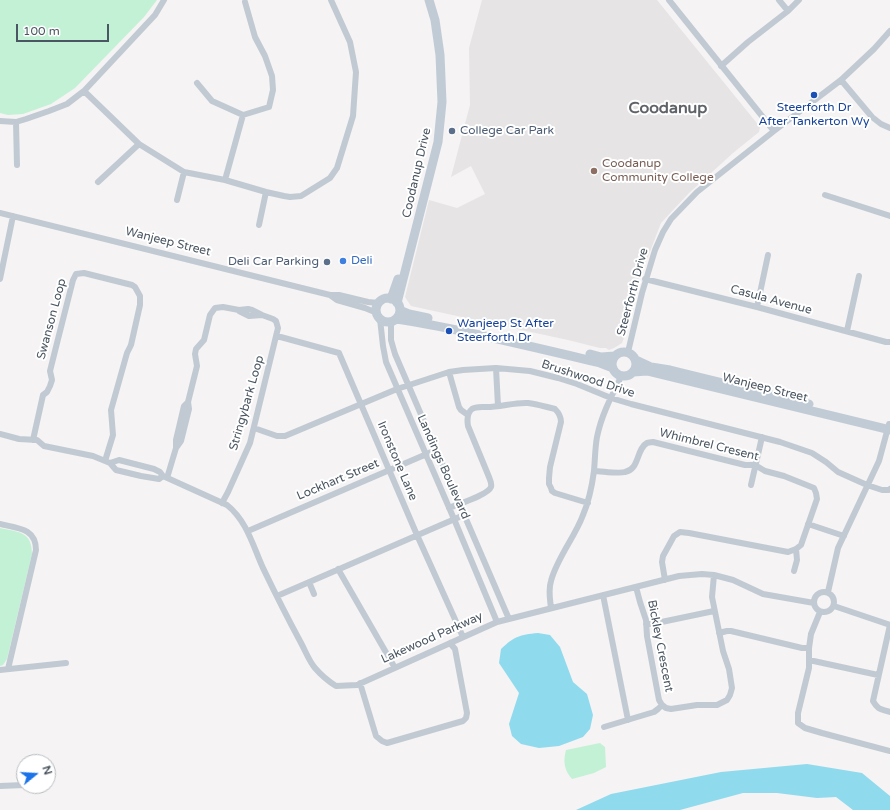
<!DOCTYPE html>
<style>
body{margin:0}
#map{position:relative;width:890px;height:810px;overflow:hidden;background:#f5f3f3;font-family:"Varela Round",sans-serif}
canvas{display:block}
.north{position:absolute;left:16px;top:754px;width:40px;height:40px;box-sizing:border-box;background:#fff;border:1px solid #b7bbc0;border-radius:50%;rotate:72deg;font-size:11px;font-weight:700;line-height:16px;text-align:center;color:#4a5661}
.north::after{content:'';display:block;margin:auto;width:14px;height:18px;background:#1a73e8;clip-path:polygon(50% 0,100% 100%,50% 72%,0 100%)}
.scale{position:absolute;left:16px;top:24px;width:93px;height:18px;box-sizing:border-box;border:2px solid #4a5661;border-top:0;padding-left:5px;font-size:12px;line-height:14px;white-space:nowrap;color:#4a5661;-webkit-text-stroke:3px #fff;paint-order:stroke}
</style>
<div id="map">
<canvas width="890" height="810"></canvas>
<div class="north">N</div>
<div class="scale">100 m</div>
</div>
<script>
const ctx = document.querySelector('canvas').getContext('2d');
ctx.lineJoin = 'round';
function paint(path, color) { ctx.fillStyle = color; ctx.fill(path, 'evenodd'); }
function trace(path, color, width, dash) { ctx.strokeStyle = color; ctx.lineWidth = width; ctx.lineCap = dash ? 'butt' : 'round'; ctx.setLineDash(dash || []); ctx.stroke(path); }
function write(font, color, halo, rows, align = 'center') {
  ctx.font = font + ' "Varela Round",sans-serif'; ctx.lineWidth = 4; ctx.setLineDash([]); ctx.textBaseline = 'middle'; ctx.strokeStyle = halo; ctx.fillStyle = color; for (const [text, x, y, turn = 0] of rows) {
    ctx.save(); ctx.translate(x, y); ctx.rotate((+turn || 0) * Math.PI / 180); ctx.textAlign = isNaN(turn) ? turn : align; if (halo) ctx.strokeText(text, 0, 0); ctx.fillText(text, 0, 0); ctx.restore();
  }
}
const education = new Path2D(`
 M482,0h175l103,127 -1,5 -26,21 -44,40 -28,30 -22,57 -12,49 -5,14 -8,5 -5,2 -3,-2h-6l-32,-8 -157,-34 -6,-9 24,-97 28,8 28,-14 -14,-28 -20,11 19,-72 -1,-57z`);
const green = new Path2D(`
 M0,0h157l-13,17 -69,71 -24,16 -28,10 -15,1 -8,-2z
 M0,528c18,4 32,3 32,26l-25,105 -4,6 -3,1z
 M600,743l5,4 1,20 -12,6 -22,6c-8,-9 -9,-18 -6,-29z`);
const water = new Path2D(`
 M538,633l12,2 10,12 13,35 14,12 6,21 -3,14 -7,8 -24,9 -20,2 -18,-4 -9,-8 -3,-12 10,-31 -20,-30 2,-14c14,-13 18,-14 37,-16z
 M807,764l55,9 28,23v14h-37l-17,-13 -19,1 -40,-5h-34l-63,17h-104l35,-16 110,-22z`);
const minor = new Path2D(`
 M669,0l105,131
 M779,0l9,11
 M721,66l27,-24 40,-31 11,-11
 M841,80l31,37 9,7 9,4
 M197,83l15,18 31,14 -18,65
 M84,91l55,53 45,28 41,8 41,12 18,4 6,1 11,-1 29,-18 7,-10 16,-52 3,-44 -6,-30 -19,-42
 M243,115l26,-8 4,-17 -1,-14 -7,-20 -10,-19 -10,-35
 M0,121l16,1 10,-3 23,-8 18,-7 17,-13 71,-76 9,-15
 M16,122l1,43
 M98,182l41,-38
 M825,195l65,21
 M177,200l7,-28
 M0,213l330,82 7,5 28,8 12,5
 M259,225l7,-33
 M0,279l13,-63
 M645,279l112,28 129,35h4
 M330,295h9l29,7 11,1
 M757,307l11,-52
 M239,310v1l10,5 13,-1
 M380,319l3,27 3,16 68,157 43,103
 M391,322v18l4,14 114,265
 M847,331l12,-55
 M277,336l62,17 78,182 46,102
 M628,352l14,-59 13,-43 8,-18 8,-13 26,-27 77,-61 67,-51 33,-31 16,-18
 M496,368l2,38
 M449,372l10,35 2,3 7,5
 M254,428l23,8h8l112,-47 52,-17 14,-2 33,-2 34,3 28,7 19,6 34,14 20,6 149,38 32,11 14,9 12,10 29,13 15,5h7l1,-1
 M0,434l19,5 18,1 7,6 49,10 17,7 6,7 25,6 18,3 4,-3
 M33,440l10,-45 4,-3 3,-6 2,-6 -2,-9 7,-28 16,-63 3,-6 8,-1 48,12 3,2 5,9v9l-9,40 -4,8 -16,57 2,25 -8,26
 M176,448v-8l8,-34 4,-4
 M110,463l9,-3 35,9 6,3 3,4 64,29c20,16 26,41 36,63 12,25 24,49 37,73 5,9 9,20 15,27 6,7 13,13 21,18l21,-1 140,-63 182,-46 23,-2 12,1 19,5 30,14 51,9
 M594,471c7,0 25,3 31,1 15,-3 11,-23 22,-29 0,0 5,-1 6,-1l92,23h10l10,6 19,5 30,12 2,5 1,6 -16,46 -5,4 -8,3 -99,-19 -9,-1 -6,4 -11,20 -1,6 3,18
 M167,478l9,-30 5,-7 8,-32 -1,-7 9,-36 -2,-12 1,-5 8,-9 6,-25 5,-7 8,-1 16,3 9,-1 4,1 10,5 11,4 3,2 2,7 -28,115 -22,49 -6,11
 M751,485l11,-48
 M449,508c9,-4 39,-13 42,-21 1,-4 -1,-7 -2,-10l-21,-51c-1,-6 -1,-13 4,-17 4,-3 10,-2 15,-2 13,0 29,-5 41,-4 9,1 18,4 27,6 4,4 6,8 6,13l-11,45 -1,11v6l2,4 1,3 3,2 33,10
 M0,524c17,4 36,4 36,26l-28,119
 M808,524l36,12
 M248,531l188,-81
 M338,569l57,99
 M794,571l3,-11 -1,-11
 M309,582l5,12
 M636,587l4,15 6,18 1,16 12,64 3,5 4,3 5,1 26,-4h20l10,-5 3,-5 2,-7 -3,-19 -6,-18 -11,-54 2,-22
 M814 602a10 10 0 1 1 20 0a10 10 0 1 1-20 0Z
 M828,592l10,-44 41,-87 10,-37
 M603,595l25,125
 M277,596l187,-81
 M834,606l56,19
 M551,608c-1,-9 -3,-18 0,-27 6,-23 24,-44 32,-66 6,-14 9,-29 11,-44 1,-11 1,-23 3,-34 4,-20 13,-38 22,-56l2,-6
 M820,612l-9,22 -2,14v20l-11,45v10l7,5 17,5 68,18
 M646,624h6l62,-13
 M890,625l-17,76c5,9 8,8 17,11
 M719,633l8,-2h4l71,17h7
 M809,660l69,15
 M0,670l66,-7
 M360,683l16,53 6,5 5,2 76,-22 3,-3 1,-5 -12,-64 -5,-6
 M604,727l50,-15 4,-3 4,-4
 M0,786l24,-1`);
const secondary = new Path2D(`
 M376 310a12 12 0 1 1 24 0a12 12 0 1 1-24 0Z
 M391,299l7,-20
 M397,303l41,-161 4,-40 -2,-47 -5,-35 -6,-20
 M400,310l9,4 19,4
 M396,319c29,4 56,10 84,16 40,9 80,18 120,28l13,5
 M612 364a12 12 0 1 1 24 0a12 12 0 1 1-24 0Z
 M590,354l11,3 14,-1
 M636,360l15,7 19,3 139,34
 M633,372l14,-1 243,59`);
const markers = [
 [814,95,4,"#1a4fb4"],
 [452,131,4,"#5c6f8a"],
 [594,171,4,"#8d6e63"],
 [343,261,4,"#3f7fe0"],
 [327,262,4,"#5c6f8a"],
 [449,331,4,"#1a4fb4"]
];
const transitNames = [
 ["Steerforth Dr",814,108],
 ["After Tankerton Wy",814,122],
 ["Wanjeep St After",457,324,"left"],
 ["Steerforth Dr",457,338,"left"]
];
const serviceNames = [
 ["College Car Park",460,131],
 ["Deli Car Parking",319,262,"right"]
];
const educationNames = [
 ["Coodanup",602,164],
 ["Community College",602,178]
];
const streetNames = [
 ["Coodanup Drive",417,173,-77],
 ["Wanjeep Street",168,242,14],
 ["Steerforth Drive",633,292,-75],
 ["Casula Avenue",771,300,15],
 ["Swanson Loop",52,319,-75],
 ["Brushwood Drive",588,379,18],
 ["Wanjeep Street",765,388,14],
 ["Stringybark Loop",247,403,-74],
 ["Whimbrel Cresent",709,445,14],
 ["Ironstone Lane",397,461,67],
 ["Landings Boulevard",443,467,66],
 ["Lockhart Street",338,480,-23],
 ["Lakewood Parkway",432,638,-24],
 ["Bickley Crescent",660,646,79]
];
const shopNames = [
 ["Deli",351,261]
];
const districtNames = [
 ["Coodanup",668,109]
];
paint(education, '#e6e4e5');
paint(green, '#c3f1d5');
paint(water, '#90daee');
trace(minor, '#c1cad2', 6);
trace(secondary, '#c1cbd6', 9);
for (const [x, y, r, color] of markers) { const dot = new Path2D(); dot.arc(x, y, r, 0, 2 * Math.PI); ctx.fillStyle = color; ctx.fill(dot); trace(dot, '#fff', 1.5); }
write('12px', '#164399', '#fff', transitNames);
write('12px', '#4e5e75', '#fff', serviceNames, 'left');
write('12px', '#785e54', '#fff', educationNames, 'left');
write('12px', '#4a5661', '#fff', streetNames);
write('12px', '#366cbe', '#fff', shopNames, 'left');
write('bold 16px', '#5f6368', '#fff', districtNames);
</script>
